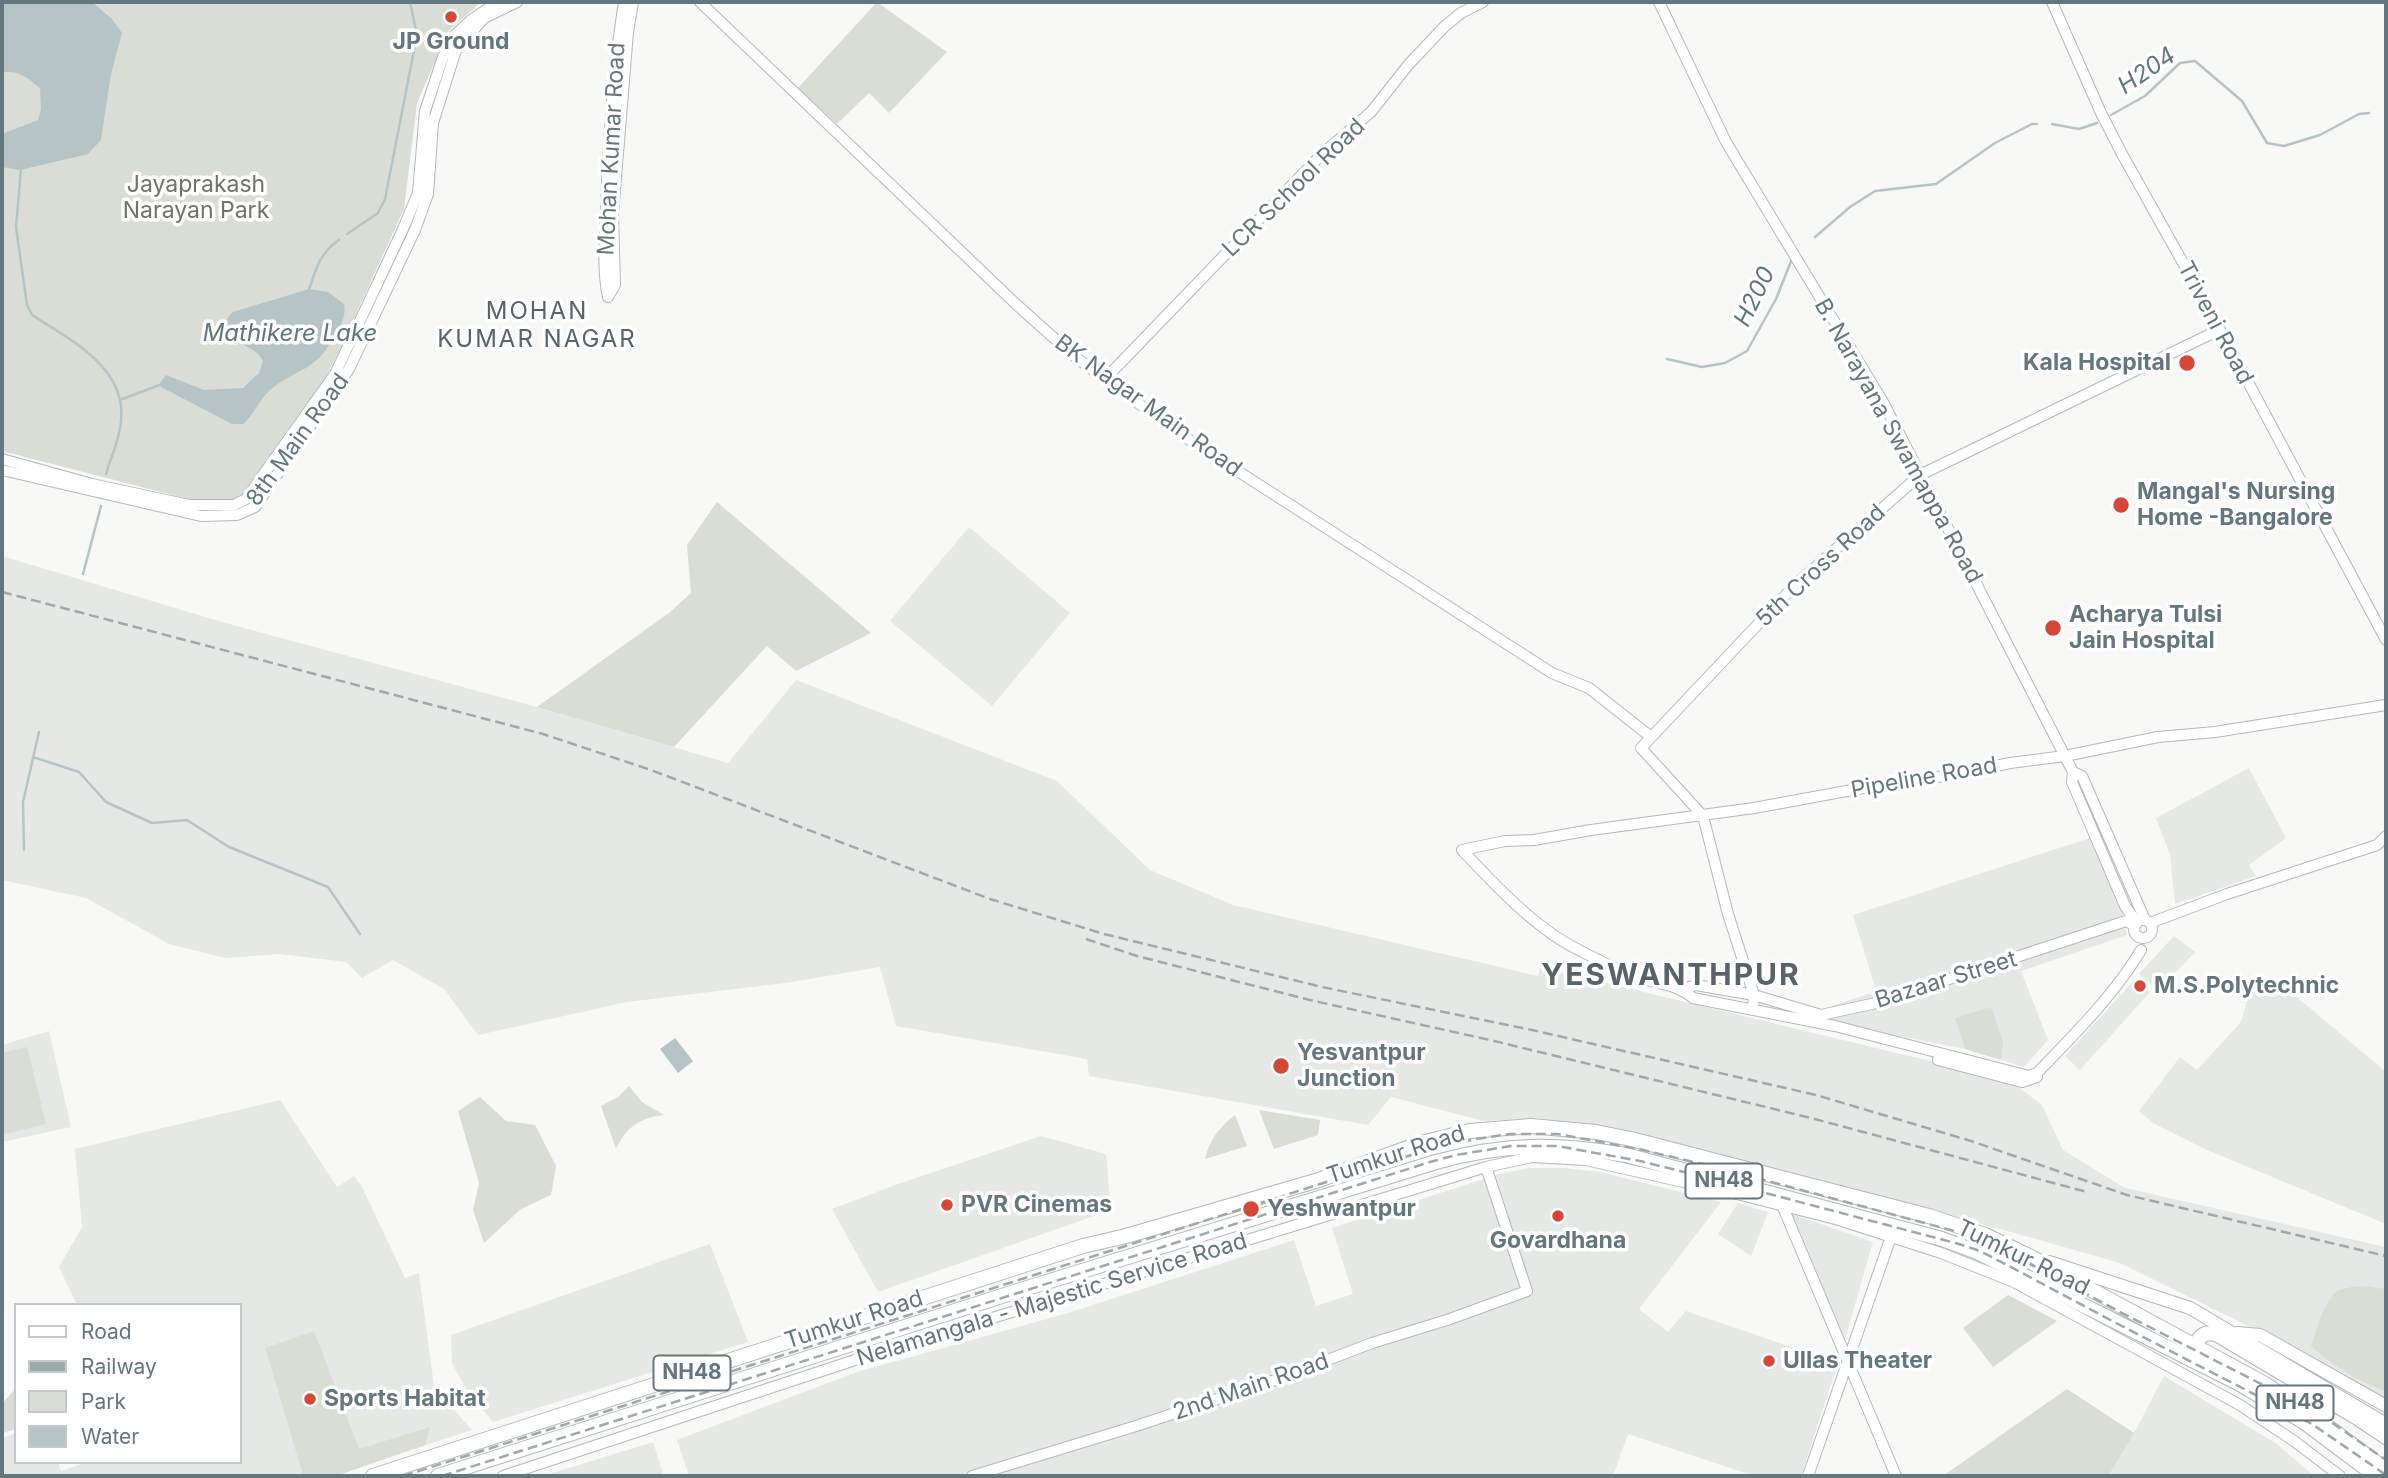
<!DOCTYPE html>
<style>
body{margin:0}
#map{position:relative;width:2388px;height:1478px;overflow:hidden;background:#f8f8f6;font-family:Inter,sans-serif}
canvas{display:block}
.frame{position:absolute;inset:0;border:4px solid #65777e;pointer-events:none}
.legend{position:absolute;left:14px;top:1303px;width:228px;height:161px;box-sizing:border-box;background:#fff;border:2px solid #c1c9cb;margin:0;padding:9px 12px;list-style:none;font-size:21px;color:#65777e}
.legend li{display:flex;align-items:center;gap:14px;height:35px}
.legend b{width:35px;border:2px solid #c1c9cb}
</style>
<div id="map">
<canvas width="2388" height="1478"></canvas>
<div class="frame"></div>
<ul class="legend">
<li><b style="height:9px;background:#fff"></b>Road</li>
<li><b style="height:9px;background:#9fa8ab"></b>Railway</li>
<li><b style="height:19px;background:#d9ddd5"></b>Park</li>
<li><b style="height:19px;background:#b6c4c6"></b>Water</li>
</ul>
</div>
<script>
const ctx = document.querySelector('canvas').getContext('2d');
ctx.lineJoin = 'round';
function paint(path, color) { ctx.fillStyle = color; ctx.fill(path, 'evenodd'); }
function trace(path, color, width, dash) { ctx.strokeStyle = color; ctx.lineWidth = width; ctx.lineCap = dash ? 'butt' : 'round'; ctx.setLineDash(dash || []); ctx.stroke(path); }
function write(font, color, halo, rows, align = 'center') {
  ctx.font = font + ' Inter,sans-serif'; ctx.lineWidth = 7; ctx.setLineDash([]); ctx.textBaseline = 'middle'; ctx.strokeStyle = halo; ctx.fillStyle = color; for (const [text, x, y, turn = 0] of rows) {
    ctx.save(); ctx.translate(x, y); ctx.rotate((+turn || 0) * Math.PI / 180); ctx.textAlign = isNaN(turn) ? turn : align; if (halo) ctx.strokeText(text, 0, 0); ctx.fillText(text, 0, 0); ctx.restore();
  }
}
const built = new Path2D(`
 M969,527l101,86 -78,93 -102,-85z
 M2,556l220,66 315,85 191,56 68,-83 261,101 93,89 83,35 305,71 2,-9 469,113 33,25 21,45 62,38 261,59v155l-87,-51 -179,-88 -98,-28 -128,-35 -284,-71 -73,-11 -53,3 -93,-24 -23,28 -279,-49 -2,-17 -191,-33 -16,-59 -95,16 -158,19 -149,33 -34,-46 -51,-29 -31,18 -16,-16 -66,-8 -54,4 -57,-14 -83,-46 -84,-18z
 M2249,768l37,70 -37,27 7,11 -81,28 -5,-49 -14,-37z
 M2096,836l27,78 4,21 -106,36 27,69 -24,27 -59,-18 -132,-26 -4,-16 39,-13h9l-24,-79z
 M2174,936l21,16 -37,39 -19,-17z
 M2135,979l15,13 -70,78 -15,-14z
 M2250,990l35,6 6,-4 95,80v152l-179,-74 -54,-27 -14,-12 41,-54 17,13 44,-48z
 M49,1031l22,96 -69,15v-97z
 M280,1100l57,87 17,-11 7,9 44,93 14,-5 15,114 38,43 -108,35 -99,-117 38,128h-301v-38l14,-5v29h42l3,9 27,-9h152v-157h-163l-18,-38 23,-40 -7,-78z
 M1041,1136l65,18 5,56 -233,82 -46,-83 66,-25z
 M1528,1168h36l36,4 121,30 -82,107 29,23 18,-21 152,52 -37,113h-47l-126,-42 -15,42h-924l-12,-36 180,-68 211,-59 226,-73 22,66 37,-12 -21,-66 167,-54z
 M1738,1203l30,9 -17,44 -33,-22z
 M1789,1213l84,29 -28,97z
 M710,1244l38,98 -255,80 -26,-32 -15,-26 -1,-29z
 M2164,1376l113,68 37,32h-371l124,-87 67,44z
 M653,1442l11,34h-121l107,-33z`);
const green = new Path2D(`
 M2,2h479l-32,28 -32,73 -13,106 -65,142 -20,40 -63,93 -20,15 -44,1 -190,-49z
 M877,2l70,50 -58,61 -20,-20 -32,31 -39,-36z
 M717,502l154,131 -75,38 -29,-25 -93,101 -137,-40 132,-94 22,-20 -4,-48z
 M1991,1007l12,35 -2,18 -36,-11 -10,-31z
 M27,1047l19,77 -44,11v-82z
 M629,1086l13,16 22,13c-23,2 -39,13 -48,34l-15,-43 17,-9z
 M480,1097l26,24 29,4 21,41 -5,29 -30,14 -37,34 -11,-33 6,-27 -21,-72z
 M1259,1110l61,10 -2,15 -44,14z
 M1235,1115l12,31 -42,13c4,-18 14,-32 30,-44z
 M2363,1286l23,3v102c-22,-5 -58,-29 -75,-45 5,-15 12,-42 24,-53 6,-6 20,-6 28,-7z
 M2008,1295l49,26 -64,46 -30,-39z
 M314,1331l45,118 71,-22 -5,18 -89,31h-33l-38,-128z
 M16,1388v41l-14,4v-29z
 M2067,1389l67,44 -26,43h-165z`);
const water = new Path2D(`
 M2,2h90l20,17 10,14 -11,41 -10,66 -13,14 -68,16 -18,-3v-33l36,-14 3,-11 -1,-21c-11,-9 -24,-20 -38,-15z
 M309,289l19,3 16,12c2,13 -2,19 -9,31 -20,38 -37,32 -65,55 -11,9 -15,24 -27,34h-11l-71,-37 -1,-4 6,-8 38,15 39,-2 16,-15 4,-12c-2,-3 -4,-7 -7,-9 -14,-11 -47,-15 -23,-40z
 M675,1038l18,23 -15,12 -18,-24z`);
const stream = new Path2D(`
 M2111,115l34,-19 35,-33 15,-2 47,40 25,42 17,3 36,-11 39,-21 10,-1
 M2052,124l27,5 18,-6
 M21,169l-5,58 11,78 5,10c38,25 95,52 89,106 -1,17 -10,36 -15,53
 M347,234l31,-21 7,-14 32,-164 -7,-33
 M1815,237l35,-30 25,-16 61,-7 59,-41 37,-19h5
 M309,290c7,-22 11,-37 30,-50
 M1667,359l35,8 23,-4 22,-12 29,-52 16,-40
 M120,400l42,-16
 M83,574l18,-68
 M33,757l46,15 27,30 46,21 35,-3 42,27 99,40 32,47
 M24,850l-1,-48 16,-70`);
const secondary = new Path2D(`
 M700,2l317,303 57,51 106,78 372,239 37,15 62,49
 M1659,2l67,140 157,260 190,370 -1,10 53,124 12,17
 M2052,2l49,111 21,41 88,157 176,329
 M608,297l7,-12 -2,-71 15,-182 5,-30
 M608,297c-6,-28 -3,-58 -2,-86 2,-70 7,-140 18,-209
 M1106,378l216,-224 49,-42 38,-48 36,-38 16,-13 22,-11
 M2,459l90,25 97,21h45l12,-6 89,-125 68,-145 15,-36 7,-82 18,-54 12,-22 16,-15 27,-18
 M2,470l199,46 36,-1 18,-8 94,-138 66,-139 13,-36 5,-71 23,-73 28,-32 33,-16
 M2073,772l9,4 63,144
 M1462,850l43,-9 29,-1 57,-10 163,-22 109,-20 88,-13 59,-12 55,-7 93,-19 57,-5 171,-27
 M1462,850c31,33 72,77 113,98 19,10 39,20 58,28 21,8 43,7 60,22l142,28 194,50 8,-3c35,-36 78,-79 104,-123
 M2134 929a9 9 0 1 1 18 0a9 9 0 1 1-18 0Z
 M2150,923l77,-29 150,-49 9,-9
 M1683,989l13,-4 58,10 67,20 55,-12 250,-82 9,5
 M1753,1008l1,-13 -26,-81 -25,-98 -62,-68 154,-163 125,-110 299,-145
 M1938,1060l84,22 15,-5
 M1782,1205l114,271
 M503,1476l352,-116 631,-193 46,-10 54,3 155,35 98,25 102,33 73,29 226,123 54,36 46,35
 M972,1476l164,-50 142,-47 94,-36 75,-23 80,-29 -41,-124
 M1808,1476l85,-245`);
const primary = new Path2D(`
 M2049,1262l141,46 196,116
 M2237,1333l23,2 126,71`);
const highway = new Path2D(`
 M2196,1347c3,-13 10,-16 22,-12l138,82 30,20
 M373,1476l710,-230 43,-10 193,-56 102,-37 49,-12 61,-5 65,6 35,7 298,77 56,19 44,21 236,128 66,45 55,41
 M438,1476l589,-188 409,-126c69,-19 120,-19 190,-7l316,84 35,13 263,132 64,38 72,54`);
const rail = new Path2D(`
 M2,592l541,142 108,36 339,129 114,35 218,53 210,43 284,65 155,46 156,54 259,61
 M1086,939l51,17 173,44 180,40 321,78 276,74
 M403,1476l1024,-326 49,-11 34,-5h48l85,16 80,19 239,64 22,7 30,15 108,58 196,100 68,47
 M442,1476l988,-314 26,-7 55,-9h46l83,15 80,20 239,63 21,7 29,15 107,57 196,101 74,51`);
const markers = [
 [451,17,7,"#d64738"],
 [2187,363,9,"#d64738"],
 [2121,505,9,"#d64738"],
 [2053,628,9,"#d64738"],
 [2140,986,7,"#d64738"],
 [1281,1066,9,"#d64738"],
 [947,1205,7,"#d64738"],
 [1251,1209,9,"#d64738"],
 [1558,1216,7,"#d64738"],
 [1769,1361,7,"#d64738"],
 [310,1399,7,"#d64738"]
];
const shields = [
 [1724,1181,77],
 [692,1373,77],
 [2295,1403,77]
];
const shieldNames = [
 ["NH48",1724,1181],
 ["NH48",692,1373],
 ["NH48",2295,1403]
];
const poiNames = [
 ["JP Ground",451,42,"center"],
 ["Kala Hospital",2171,363,"right"],
 ["Mangal's Nursing",2137,492],
 ["Home -Bangalore",2137,518],
 ["Acharya Tulsi",2069,615],
 ["Jain Hospital",2069,641],
 ["M.S.Polytechnic",2154,986],
 ["Yesvantpur",1297,1053],
 ["Junction",1297,1079],
 ["PVR Cinemas",961,1205],
 ["Yeshwantpur",1267,1209],
 ["Govardhana",1558,1241,"center"],
 ["Ullas Theater",1783,1361],
 ["Sports Habitat",324,1399]
];
const streetNames = [
 ["Mohan Kumar Road",612,149,-87],
 ["LCR School Road",1294,188,-44],
 ["Triveni Road",2215,323,62],
 ["BK Nagar Main Road",1148,406,36],
 ["8th Main Road",298,440,-54],
 ["B. Narayana Swamappa Road",1898,441,61],
 ["5th Cross Road",1821,566,-43],
 ["Pipeline Road",1924,778,-10],
 ["Bazaar Street",1946,980,-17],
 ["Tumkur Road",1396,1155,-18],
 ["Tumkur Road",2023,1258,26],
 ["Nelamangala - Majestic Service Road",1052,1300,-17],
 ["Tumkur Road",854,1320,-18],
 ["2nd Main Road",1251,1387,-19]
];
const parkNames = [
 ["Jayaprakash",196,185],
 ["Narayan Park",196,211]
];
const waterNames = [
 ["H204",2147,71,-34],
 ["H200",1755,297,-64],
 ["Mathikere Lake",290,334]
];
const neighbourhoodNames = [
 ["MOHAN",537,312],
 ["KUMAR NAGAR",537,340]
];
const districtNames = [
 ["YESWANTHPUR",1671,976]
];
paint(built, '#e6e8e6');
paint(green, '#d9ddd5');
paint(water, '#b6c4c6');
trace(stream, '#b6c4c6', 2.5);
trace(secondary, '#b2b9bc', 12);
trace(primary, '#b1b7ba', 14);
trace(highway, '#b3b8ba', 16);
trace(secondary, '#fff', 10);
trace(primary, '#fff', 12);
trace(highway, '#fff', 14);
trace(rail, '#9fa8ab', 2.5, [10, 5]);
for (const [x, y, r, color] of markers) { const dot = new Path2D(); dot.arc(x, y, r, 0, 2 * Math.PI); ctx.fillStyle = color; ctx.fill(dot); trace(dot, '#fff', 2.5); }
for (const [x, y, w] of shields) { const box = new Path2D(); box.roundRect(x - w / 2, y - 17.5, w, 35, 5); ctx.fillStyle = '#fff'; ctx.fill(box); trace(box, '#65777e', 2); }
write('bold 21px', '#65777e', null, shieldNames);
write('bold 23px', '#65777e', '#fff', poiNames, 'left');
write('23px', '#65777e', '#fff', streetNames);
write('23px', '#6a7764', '#fff', parkNames);
write('italic 24px', '#607678', '#fff', waterNames);
ctx.letterSpacing = '2px';
write('24px', '#57646a', '#fff', neighbourhoodNames);
ctx.letterSpacing = '0px';
ctx.letterSpacing = '2px';
write('bold 30px', '#57646a', '#fff', districtNames);
ctx.letterSpacing = '0px';
</script>
